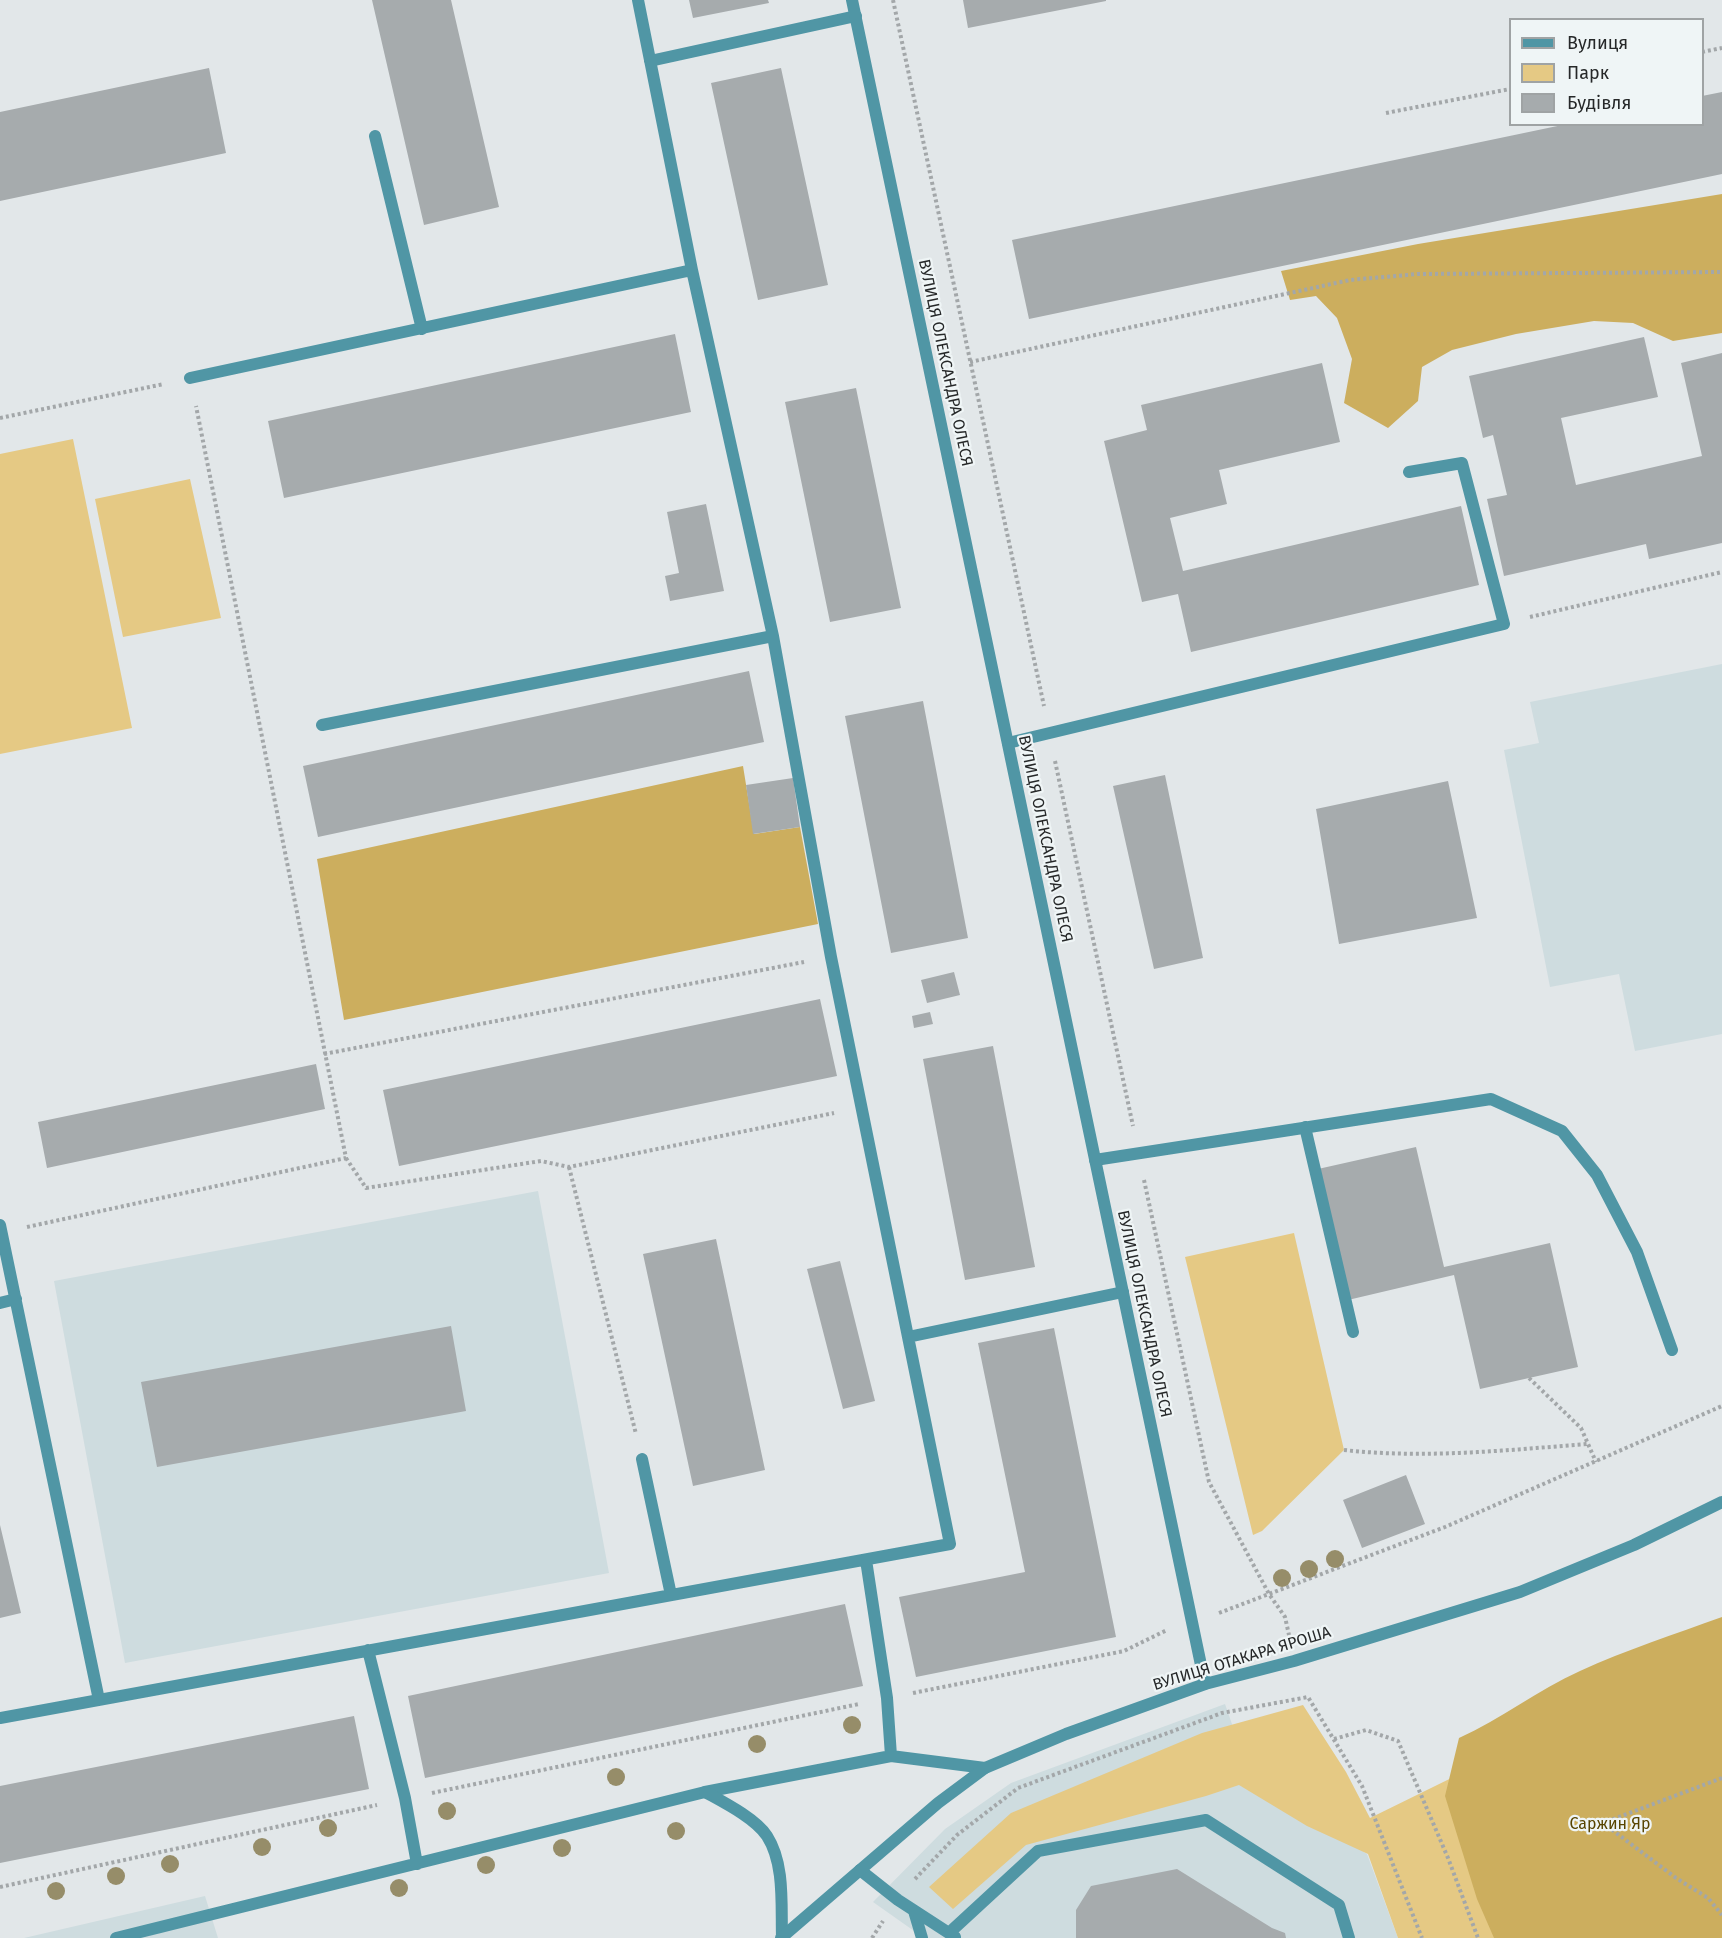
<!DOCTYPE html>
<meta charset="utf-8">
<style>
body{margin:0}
#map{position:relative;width:1722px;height:1938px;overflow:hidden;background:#e2e7e9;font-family:"Fira Sans",sans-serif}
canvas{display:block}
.legend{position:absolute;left:1509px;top:18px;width:195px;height:108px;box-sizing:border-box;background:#eff5f6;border:2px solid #9fa3a4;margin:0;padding:8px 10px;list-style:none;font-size:18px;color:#262829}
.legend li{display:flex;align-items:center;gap:12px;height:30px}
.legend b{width:30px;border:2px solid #9fa3a4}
</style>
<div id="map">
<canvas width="1722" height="1938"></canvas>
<ul class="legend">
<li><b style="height:8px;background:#5096a5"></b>Вулиця</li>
<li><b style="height:16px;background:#e5c984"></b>Парк</li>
<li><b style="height:16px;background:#a6abad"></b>Будівля</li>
</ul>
</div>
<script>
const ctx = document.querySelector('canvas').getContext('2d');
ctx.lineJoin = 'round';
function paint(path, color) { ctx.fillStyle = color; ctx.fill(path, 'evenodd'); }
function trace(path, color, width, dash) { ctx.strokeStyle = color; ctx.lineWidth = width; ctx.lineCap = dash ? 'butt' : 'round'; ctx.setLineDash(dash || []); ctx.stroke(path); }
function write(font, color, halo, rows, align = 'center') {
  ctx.font = font + ' "Fira Sans",sans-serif'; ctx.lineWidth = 4.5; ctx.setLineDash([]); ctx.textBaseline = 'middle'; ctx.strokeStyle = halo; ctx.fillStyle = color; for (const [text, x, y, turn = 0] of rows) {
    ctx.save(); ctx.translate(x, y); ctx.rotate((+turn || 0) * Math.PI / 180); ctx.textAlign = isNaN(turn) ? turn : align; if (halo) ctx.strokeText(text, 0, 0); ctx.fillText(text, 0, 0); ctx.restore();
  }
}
const built = new Path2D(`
 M1722,664v370l-87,17 -16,-77 -69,13 -46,-237 35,-7 -9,-41z
 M538,1191l71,382 -484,90 -71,-382z
 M1225,1704l26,75 116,75 31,84h-474l-51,-36 72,-73 66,-46z
 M205,1896l13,42h-194z`);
const green = new Path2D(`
 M73,439l59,289 -132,26v-300z
 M190,479l31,139 -98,19 -28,-138z
 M1294,1233l50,217 -82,81 -9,4 -68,-278z
 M1722,1645v293h-324l-30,-84 -61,-28 -68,-41 -33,11 -180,49 -73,64 -24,-22 82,-74 191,-80 101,-28 43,67 24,46z`);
const forest = new Path2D(`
 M1722,194v139l-49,8 -40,-18 -39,-2 -78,13 -64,16 -30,17 -4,34 -30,27 -44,-25 8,-44 -15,-41 -21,-22 -26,4 -9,-29 137,-27z
 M743,766l11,68 46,-7 18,97 -474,96 -27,-161z
 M1722,1617v321h-228l-17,-39 -32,-103 14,-58c42,-19 79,-48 121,-67 46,-21 95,-37 142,-54z`);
const building = new Path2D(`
 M372,0h79l48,207 -75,18z
 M689,0h79l1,3 -76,15z
 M963,0h143v1l-138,27z
 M209,68l17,85 -226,48v-89z
 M781,68l47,217 -70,15 -47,-217z
 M1722,92v82l-693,145 -17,-79 555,-116h135v-28z
 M675,334l16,78 -407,86 -16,-77z
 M1644,337l14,60 -97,21 15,67 126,-29 -21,-93 41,-10v190l-73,16 -3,-15 -142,32 -17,-77 20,-4 -14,-60 -10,3 -14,-62z
 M1322,363l18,79 -121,28 8,34 -57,14 13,53 278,-65 18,79 -288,67 -13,-58 -36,8 -38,-161 43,-11 -6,-25z
 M856,388l45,220 -71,14 -45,-220z
 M706,504l18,87 -54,10 -5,-25 14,-3 -12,-61z
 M749,671l15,71 -446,95 -15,-71z
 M923,701l45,237 -77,15 -46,-237z
 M1165,775l38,183 -49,11 -41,-183z
 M793,778l7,49 -47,7 -7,-49z
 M1448,781l29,137 -138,26 -23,-135z
 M954,972l6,23 -33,8 -6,-23z
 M820,999l17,77 -438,90 -16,-76z
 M930,1012l3,12 -19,4 -2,-12z
 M993,1046l42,221 -70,13 -42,-221z
 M316,1064l9,45 -278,59 -9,-46z
 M1416,1147l28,120 106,-24 28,124 -98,22 -26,-114 -106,25 -30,-131z
 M716,1239l49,231 -72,16 -50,-232z
 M840,1261l35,140 -32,8 -36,-140z
 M451,1326l15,85 -309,56 -16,-85z
 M1054,1328l62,309 -200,40 -17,-80 126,-25 -47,-229z
 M1406,1475l19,49 -63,24 -19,-48z
 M0,1525l21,88 -21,5z
 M845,1604l18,82 -438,92 -17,-82z
 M354,1716l15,73 -369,74v-77z
 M1177,1869l95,59 13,5 1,5h-210v-28l15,-24z`);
const path = new Path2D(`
 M893,0l151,706
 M1702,52l20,-4
 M1386,113l124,-24
 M970,362l380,-82 68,-6 304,-2
 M0,418l164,-34
 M1530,617l192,-45
 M1055,761l78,365
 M324,1054l480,-92
 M346,1158l20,30 175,-27 28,6 265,-54
 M569,1167l67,267
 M1144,1180l65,302 60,112 16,23 4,18
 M27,1227l319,-69 -150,-752
 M1529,1378l52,50 15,34
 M1344,1450c82,9 163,0 244,-6
 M1219,1613l226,-86 277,-121
 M913,1693l211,-42 43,-21
 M1334,1739l32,-9 32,11 50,117 30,80
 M1722,1778l-119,45 73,55 32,20 14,17
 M432,1793l427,-89
 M915,1879l42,-44 61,-47 204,-75 86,-16 54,89 60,152
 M0,1887l377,-82
 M872,1938l11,-17`);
const service = new Path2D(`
 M650,61l206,-45
 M375,136l47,193
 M190,378l502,-108
 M322,725l451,-89
 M1008,743l496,-119 -42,-161 -53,9
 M1305,1127l48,205
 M1095,1160l396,-61 71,32 35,44 40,77 35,98
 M0,1225l99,475
 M0,1303l16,-4
 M908,1337l215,-45
 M642,1459l29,136
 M866,1560l21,138 4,58
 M368,1650l37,148 12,66
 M0,1718l950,-174 -119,-587 -58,-321 -81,-366 -54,-270
 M860,1870l38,30 57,37
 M914,1911l8,27
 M949,1933l89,-82 168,-31 133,85 10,33
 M116,1938l589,-146 186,-36 94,12`);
const minor = new Path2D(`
 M852,0l353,1684
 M705,1792c18,10 50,26 62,44 18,28 14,69 15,101`);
const tertiary = new Path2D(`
 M781,1938l157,-135 47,-35 81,-34 139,-50 89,-23 226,-69 114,-47 88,-43`);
const trees = [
 [1335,1559],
 [1309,1569],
 [1282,1578],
 [852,1725],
 [757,1744],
 [616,1777],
 [447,1811],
 [328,1828],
 [676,1831],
 [262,1847],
 [562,1848],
 [170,1864],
 [486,1865],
 [116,1876],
 [399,1888],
 [56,1891]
];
const streetNames = [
 ["ВУЛИЦЯ ОЛЕКСАНДРА ОЛЕСЯ",945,363,78],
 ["ВУЛИЦЯ ОЛЕКСАНДРА ОЛЕСЯ",1045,839,78],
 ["ВУЛИЦЯ ОЛЕКСАНДРА ОЛЕСЯ",1144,1314,78],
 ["ВУЛИЦЯ ОТАКАРА ЯРОША",1242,1659,-17]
];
const parkNames = [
 ["Саржин Яр",1610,1825]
];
paint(built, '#cedcdf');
paint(green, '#e5c984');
paint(forest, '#ccae5e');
paint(building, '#a6abad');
trace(path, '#a3a7a9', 4, [3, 3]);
trace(service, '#5096a5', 12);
trace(minor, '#5096a5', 12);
trace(tertiary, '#5096a5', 12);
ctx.fillStyle = '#968d69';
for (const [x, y] of trees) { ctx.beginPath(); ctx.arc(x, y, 9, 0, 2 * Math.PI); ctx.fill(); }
write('16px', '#262829', '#eff5f6', streetNames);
write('16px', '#584400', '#eff5f6', parkNames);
</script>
